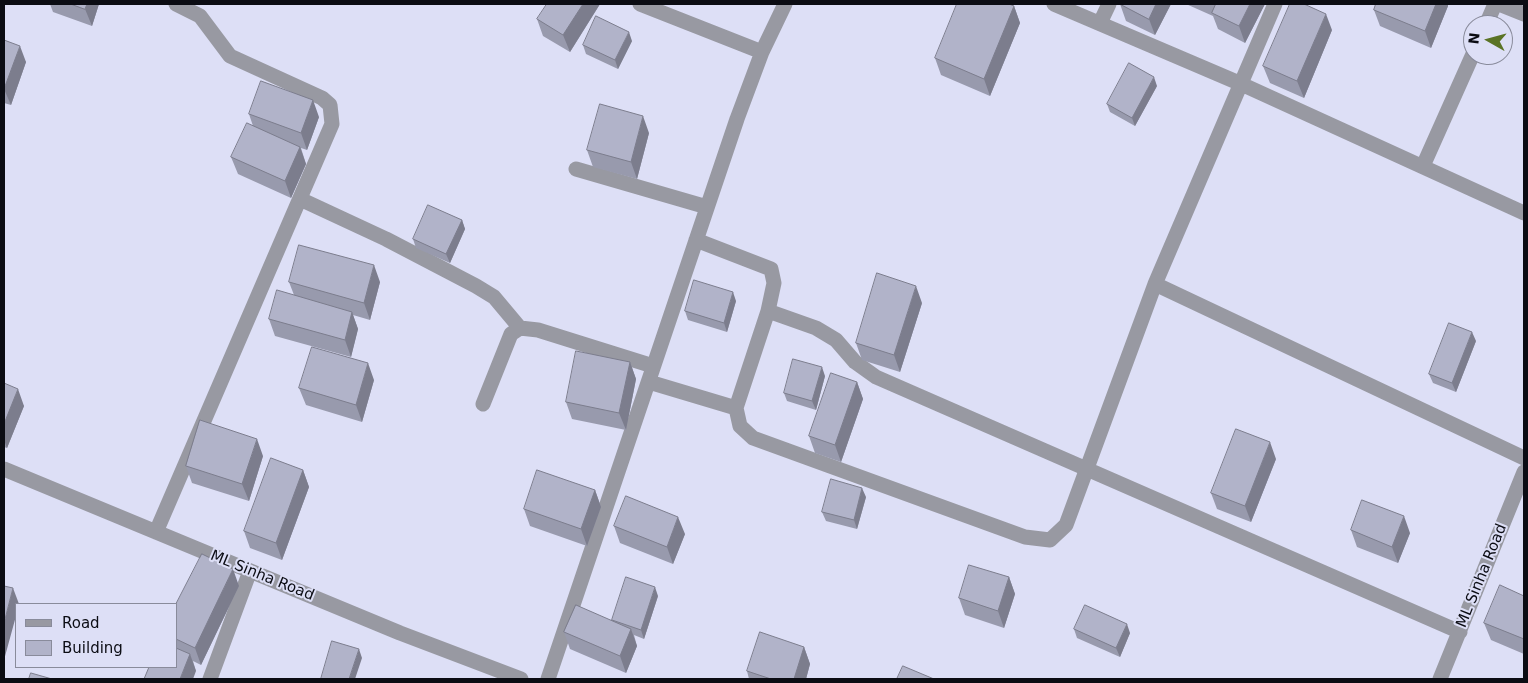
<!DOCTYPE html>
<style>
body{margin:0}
#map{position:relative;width:1528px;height:683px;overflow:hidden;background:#dddff6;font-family:"DejaVu Sans",sans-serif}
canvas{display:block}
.frame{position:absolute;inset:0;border:5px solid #0b0c13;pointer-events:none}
.legend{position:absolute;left:15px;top:603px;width:162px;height:65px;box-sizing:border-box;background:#dddff6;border:1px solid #898b9b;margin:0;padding:6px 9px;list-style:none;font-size:15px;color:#0b0c13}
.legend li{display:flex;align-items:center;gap:10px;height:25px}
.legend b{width:25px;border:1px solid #898b9b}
.north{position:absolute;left:1463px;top:15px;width:50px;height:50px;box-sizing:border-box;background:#dddff6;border:1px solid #898b9b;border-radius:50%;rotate:277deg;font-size:14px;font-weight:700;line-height:20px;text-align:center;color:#0b0c13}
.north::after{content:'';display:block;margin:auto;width:18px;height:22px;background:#5a7325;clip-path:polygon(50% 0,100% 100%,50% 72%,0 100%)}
</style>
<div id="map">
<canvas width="1528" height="683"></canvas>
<div class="frame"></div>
<ul class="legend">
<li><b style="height:6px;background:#9899a2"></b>Road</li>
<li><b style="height:14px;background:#b1b3c9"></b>Building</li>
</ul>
<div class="north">N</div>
</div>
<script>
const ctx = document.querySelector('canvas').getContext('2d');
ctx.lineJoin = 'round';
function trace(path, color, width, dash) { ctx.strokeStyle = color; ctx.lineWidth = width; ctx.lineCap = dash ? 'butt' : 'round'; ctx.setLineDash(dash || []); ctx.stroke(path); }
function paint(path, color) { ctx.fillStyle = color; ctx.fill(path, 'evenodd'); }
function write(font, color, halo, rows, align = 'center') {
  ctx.font = font + ' "DejaVu Sans",sans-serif'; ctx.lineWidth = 4; ctx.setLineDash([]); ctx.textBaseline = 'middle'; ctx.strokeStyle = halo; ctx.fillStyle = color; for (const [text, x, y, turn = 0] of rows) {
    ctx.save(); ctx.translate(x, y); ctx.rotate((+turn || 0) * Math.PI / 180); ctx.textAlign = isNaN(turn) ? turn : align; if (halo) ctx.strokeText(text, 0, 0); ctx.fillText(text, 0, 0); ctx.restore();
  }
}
const minor = new Path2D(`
 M640,4l122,48
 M1054,4l185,79 285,130
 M1499,4l25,10
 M1100,23l9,-19
 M1486,25l9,-21
 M1423,166l50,-112
 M576,169l131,38
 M300,199l86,40 90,47 18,11 26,31
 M696,240l75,29 3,14 -6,28 -32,97 4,18 13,12 272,99 25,3 16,-15 89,-241 120,-280
 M1155,284l369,174
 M768,311l48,17 20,12 19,22 21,15 584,255
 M649,382l87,26
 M483,404l28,-70 9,-6 18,2 115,36
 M4,469l396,164 121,46
 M156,532l176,-408 -2,-19 -8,-7 -92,-42 -30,-40 -24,-12
 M210,679l40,-108
 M548,679l189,-560 25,-67 23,-48
 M1440,679l84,-207`);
const wall = new Path2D(`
 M50,4h49l-7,22 -39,-14z
 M600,4l-30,48 -27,-16 -6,-17z
 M1120,4h51l-16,31 -29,-14z
 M1186,4h79l-20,39 -27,-14 -5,-13z
 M1376,4h72v2l-17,42 -51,-22 -6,-16z
 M1014,6l6,17 -30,73 -49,-21 -6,-17z
 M1332,30l-28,68 -34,-15 -7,-17z
 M4,40l22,22 -15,43 -7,-2z
 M632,41l-14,28 -32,-15 -3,-9z
 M1157,86l-22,40 -25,-14 -3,-8z
 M249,114l70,3 -12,33 -6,-2 5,16 -15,34 -53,-24 -7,-17 22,-31z
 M649,133l-12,46 -44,-12 -6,-17z
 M462,220l3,9 -15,34 -34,-15 -3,-9z
 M289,282h91l-10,38 -17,-5 5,14 -7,28 -76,-21 -6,-17 25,-24z
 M736,301l-9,31 -39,-12 -3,-9z
 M922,303l-22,69 -38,-12 -6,-17z
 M1476,341l-20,51 -23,-9 -4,-9z
 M630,362l6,17 -10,51 -54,-11 -6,-17z
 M825,376l-9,34 -29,-9 -3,-8z
 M374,380l-12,42 -56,-17 -7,-17z
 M857,382l6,17 -22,63 -26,-9 -6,-17z
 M4,383l20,23 -17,42 -3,-1z
 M263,456l-14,45 -57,-18 -6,-17z
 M1276,459l-25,63 -34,-13 -6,-16z
 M303,470l6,17 -27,73 -32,-12 -6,-17z
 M595,490l6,17 -14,39 -57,-20 -6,-17z
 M866,497l-9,32 -31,-8 -4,-9z
 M614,526l71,8 -12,30 -53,-21z
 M1351,530l59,3 -12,30 -41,-16z
 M1009,577l6,17 -11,34 -39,-13 -6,-17z
 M239,586l-38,79 -8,-4 3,10 -20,-4v-63z
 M658,596l-14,43 -10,-4 3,11 -11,27 -56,-24 -6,-17 48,-12z
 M1524,596v58l-33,-14 -7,-17z
 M1074,629l56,4 -10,24 -43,-19z
 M804,647l6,17 -4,15h-57l-2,-8z`);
const shadedWall = new Path2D(`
 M87,4h12l-7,22 -7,-17z
 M583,4h17l-30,48 -7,-17z
 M1156,4h15l-16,31 -6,-16z
 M1250,4h15l-20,39 -6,-17z
 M1436,4h12v2l-17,42 -6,-17z
 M1014,6l6,17 -30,73 -6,-17z
 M1326,14l6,16 -28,68 -7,-17z
 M629,32l3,9 -14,28 -3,-9z
 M20,46l6,16 -15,43 -7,-16z
 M1154,77l3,9 -22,40 -3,-8z
 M313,100l6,17 -12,33 -6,-17z
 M643,116l6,17 -12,46 -6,-17z
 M300,147l6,17 -15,34 -6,-17z
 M462,220l3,9 -15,34 -4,-9z
 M374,265l6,17 -10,38 -6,-17z
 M916,286l6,17 -22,69 -6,-17z
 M733,292l3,9 -9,31 -3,-9z
 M352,312l6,17 -7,28 -6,-17z
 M1472,332l4,9 -20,51 -4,-9z
 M630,362l6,17 -10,51 -7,-17z
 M368,363l6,17 -12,42 -6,-17z
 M822,367l3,9 -9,34 -4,-9z
 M857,382l6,17 -22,63 -6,-17z
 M18,389l6,17 -17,42 -3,-8v-16z
 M257,439l6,17 -14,45 -7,-17z
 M1270,442l6,17 -25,63 -6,-16z
 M303,470l6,17 -27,73 -6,-17z
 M862,488l4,9 -9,32 -3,-9z
 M595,490l6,17 -14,39 -6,-17z
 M1404,516l6,17 -12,30 -6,-16z
 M678,517l7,17 -12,30 -6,-17z
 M233,569l6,17 -38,79 -6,-17z
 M1009,577l6,17 -11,34 -6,-17z
 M655,587l3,9 -14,43 -3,-9z
 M13,588l6,16h-3v12l-12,44v-37z
 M1127,624l3,9 -10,24 -4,-9z
 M631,629l6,17 -11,27 -6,-17z
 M804,647l6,17 -4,15h-12z
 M359,649l3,9 -7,21h-6z
 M190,654l6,17 -3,8h-13z`);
const building = new Path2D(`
 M71,4h16l-2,5z
 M547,4h36l-20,31 -26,-16z
 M957,4h52l5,2 -30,73 -49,-21z
 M1120,4h36l-7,15z
 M1216,4h34l-11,22 -27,-13z
 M1290,4h14l22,10 -29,67 -34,-15z
 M1376,4h60l-11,27 -51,-21z
 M596,16l33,16 -14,28 -32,-15z
 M4,40l16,6 -16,43z
 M1129,63l25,14 -22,41 -25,-14z
 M261,81l52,19 -12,33 -52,-19z
 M600,104l43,12 -12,46 -44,-12z
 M247,123l53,24 -15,34 -54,-24z
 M428,205l34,15 -16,34 -33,-15z
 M299,245l75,20 -10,38 -75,-21z
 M877,273l39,13 -22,69 -38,-12z
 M694,280l39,12 -9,31 -39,-12z
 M277,290l75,22 -7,28 -76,-21z
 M1449,323l23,9 -20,51 -23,-9z
 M312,347l56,16 -12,42 -57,-17z
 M576,351l54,11 -11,51 -53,-11z
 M793,359l29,8 -10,34 -28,-8z
 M831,373l26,9 -22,63 -26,-9z
 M4,383l14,6 -14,35z
 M200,420l57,19 -15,45 -56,-18z
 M1236,429l34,13 -25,64 -34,-13z
 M271,458l32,12 -27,73 -32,-12z
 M537,470l58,20 -14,39 -57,-20z
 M831,479l31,9 -8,32 -32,-8z
 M626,496l52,21 -11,30 -53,-21z
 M1362,500l42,16 -12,31 -41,-17z
 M202,554l31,15 -38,79 -19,-9v-35z
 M969,565l40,12 -11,34 -39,-13z
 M626,577l29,10 -14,43 -29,-10z
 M1500,585l24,11v43l-40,-16z
 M4,586l9,2 -9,35z
 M576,605l55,24 -11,27 -56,-24z
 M1085,605l42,19 -11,24 -42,-19z
 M760,632l44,15 -10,32h-23l-24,-8z
 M332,641l27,8 -10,30h-28z
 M176,648l14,6 -10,25h-36l5,-12h27z
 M903,666l31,13h-37z
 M31,673l21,6h-23z`);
const streetNames = [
 ["ML Sinha Road",262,576,22],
 ["ML Sinha Road",1482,576,-68]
];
trace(minor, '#9899a2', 15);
paint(wall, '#989aad');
paint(shadedWall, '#7c7d8d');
paint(building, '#b1b3c9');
trace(building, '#7c7d8d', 1);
write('15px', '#0b0c13', '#dddff6', streetNames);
</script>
